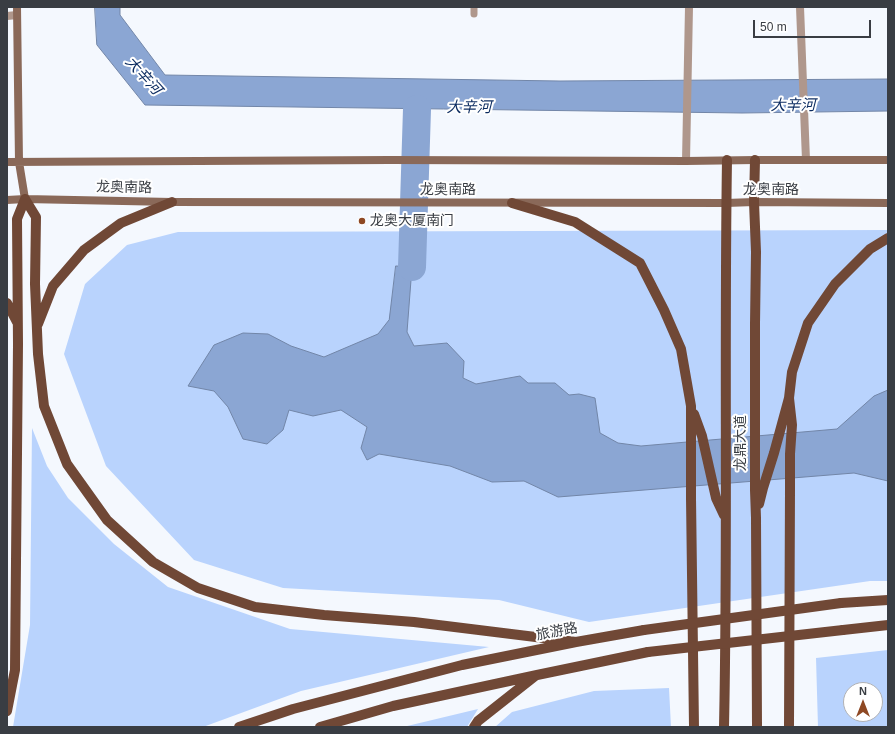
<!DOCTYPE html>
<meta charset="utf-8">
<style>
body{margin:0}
#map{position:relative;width:895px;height:734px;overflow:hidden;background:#f4f8fe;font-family:Arial,sans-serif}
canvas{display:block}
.frame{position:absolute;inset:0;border:8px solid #393d43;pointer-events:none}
.north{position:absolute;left:843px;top:682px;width:40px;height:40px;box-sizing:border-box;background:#fff;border:1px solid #b0b1b4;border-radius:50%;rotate:0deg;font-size:11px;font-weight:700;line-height:16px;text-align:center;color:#393d43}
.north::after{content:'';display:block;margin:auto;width:14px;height:18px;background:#8e4823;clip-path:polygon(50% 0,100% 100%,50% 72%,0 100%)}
.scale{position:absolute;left:753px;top:20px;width:118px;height:18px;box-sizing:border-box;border:2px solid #393d43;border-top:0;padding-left:5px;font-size:12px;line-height:14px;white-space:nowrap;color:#393d43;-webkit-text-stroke:3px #fff;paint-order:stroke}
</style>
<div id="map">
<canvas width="895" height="734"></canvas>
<div class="frame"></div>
<div class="north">N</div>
<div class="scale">50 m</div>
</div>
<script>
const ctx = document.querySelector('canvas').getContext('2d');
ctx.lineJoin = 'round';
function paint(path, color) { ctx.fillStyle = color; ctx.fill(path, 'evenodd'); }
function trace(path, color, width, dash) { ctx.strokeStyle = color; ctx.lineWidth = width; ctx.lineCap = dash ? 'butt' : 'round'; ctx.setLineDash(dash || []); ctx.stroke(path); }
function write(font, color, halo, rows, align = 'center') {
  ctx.font = font + ' Arial,"Noto Sans SC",sans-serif'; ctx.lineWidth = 4; ctx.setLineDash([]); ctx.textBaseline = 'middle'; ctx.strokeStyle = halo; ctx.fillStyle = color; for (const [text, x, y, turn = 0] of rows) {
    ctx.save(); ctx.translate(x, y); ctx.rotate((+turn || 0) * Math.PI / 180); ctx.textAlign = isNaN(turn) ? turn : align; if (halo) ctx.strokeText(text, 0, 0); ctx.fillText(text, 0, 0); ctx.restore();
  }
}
const green = new Path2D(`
 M888,230v351h-18l-281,41 -90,-22 -216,-12 -89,-28 -88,-94 -42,-112 21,-70 42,-39 51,-13z
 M32,428l15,38 21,32 46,46 54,43 122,42 199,18 -188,44 -98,36h-190l17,-102z
 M888,650v77h-70l-2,-69zM851,690h24v24h-24z
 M669,688l2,39h-176l17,-15 82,-21z
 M478,709l-11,18h-64z`);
const water = new Path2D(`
 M95,7h25v8l45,60 395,6 328,-2v32l-146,2 -597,-8 -48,-60z
 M396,266l16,1 -5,65 7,14 33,-3 17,18 -1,17 13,6 44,-8 8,7h27l14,12 10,-1 16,4 5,35 18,10 23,3 196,-17 37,-33 14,-6v91l-34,-8 -296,24 -34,-16 -32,1 -42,-16 -71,-12 -12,6 -6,-12 6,-21 -26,-17 -28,6 -24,-6 -6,20 -16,14 -24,-5 -15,-32 -14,-16 -26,-5 26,-41 29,-12 25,1 23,12 33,11 54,-23 11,-14z`);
const river = new Path2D(`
 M412,267l5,-158`);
const lane = new Path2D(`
 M474,7v7`);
const street = new Path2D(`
 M800,7l6,153
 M7,16l10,-1
 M686,161l3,-154`);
const secondary = new Path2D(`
 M17,7l2,155 6,37
 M7,162l383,-2 296,1 69,-1h133
 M7,200l18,-1 147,3 554,1 28,-1 134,1`);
const primary = new Path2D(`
 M755,160l-1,42 2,50 -1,72v166l1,28 1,209
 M25,199l11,18 -1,67 3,70 6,52 23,58 40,56 46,42 45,26 57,19 69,8 90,7 162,20
 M512,203l63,19 65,41 24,47 17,39 10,57v92l3,229
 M7,303l10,19
 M38,324l15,-38 31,-36 37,-27 51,-21
 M789,398l3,27 -2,29v35l-1,238
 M694,414l8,22 14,62 8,17
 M759,504l4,-16 11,-35 15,-55 3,-26 16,-49 27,-39 35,-35 18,-11
 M841,603l47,-3
 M843,630l45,-5
 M7,711l8,-41 3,-326 -1,-125 8,-20
 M239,727l54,-18 169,-44 114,-23 68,-12
 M320,727l73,-21 144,-31 111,-23
 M474,727l4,-6 57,-45
 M724,727c4,-189 0,-378 3,-567`);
const primaryBridge = new Path2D(`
 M644,630l197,-27
 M648,652l195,-22`);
const markers = [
 [362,221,4,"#8e4823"]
];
const streetNames = [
 ["龙奥南路",124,188,1],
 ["龙奥南路",448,190],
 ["龙奥南路",771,190],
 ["龙鼎大道",741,443,-90],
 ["旅游路",557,632,-11]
];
const poiNames = [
 ["龙奥大厦南门",370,221]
];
const waterNames = [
 ["大辛河",143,76,48],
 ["大辛河",793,106],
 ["大辛河",469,108]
];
paint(green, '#b9d3fd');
paint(water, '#8ba6d3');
trace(water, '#7286a8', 1);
trace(river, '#8ba6d3', 28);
trace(lane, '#af978c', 7);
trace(street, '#af978c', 8);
trace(secondary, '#8a6959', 8);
trace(primary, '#704836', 10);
trace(primaryBridge, '#704836', 10);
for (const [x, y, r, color] of markers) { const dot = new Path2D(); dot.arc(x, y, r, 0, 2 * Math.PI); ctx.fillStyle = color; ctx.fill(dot); trace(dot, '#fff', 1.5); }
write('14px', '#393d43', '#fff', streetNames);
write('14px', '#393d43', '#fff', poiNames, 'left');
write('italic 15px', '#0a2a5f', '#fff', waterNames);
</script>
